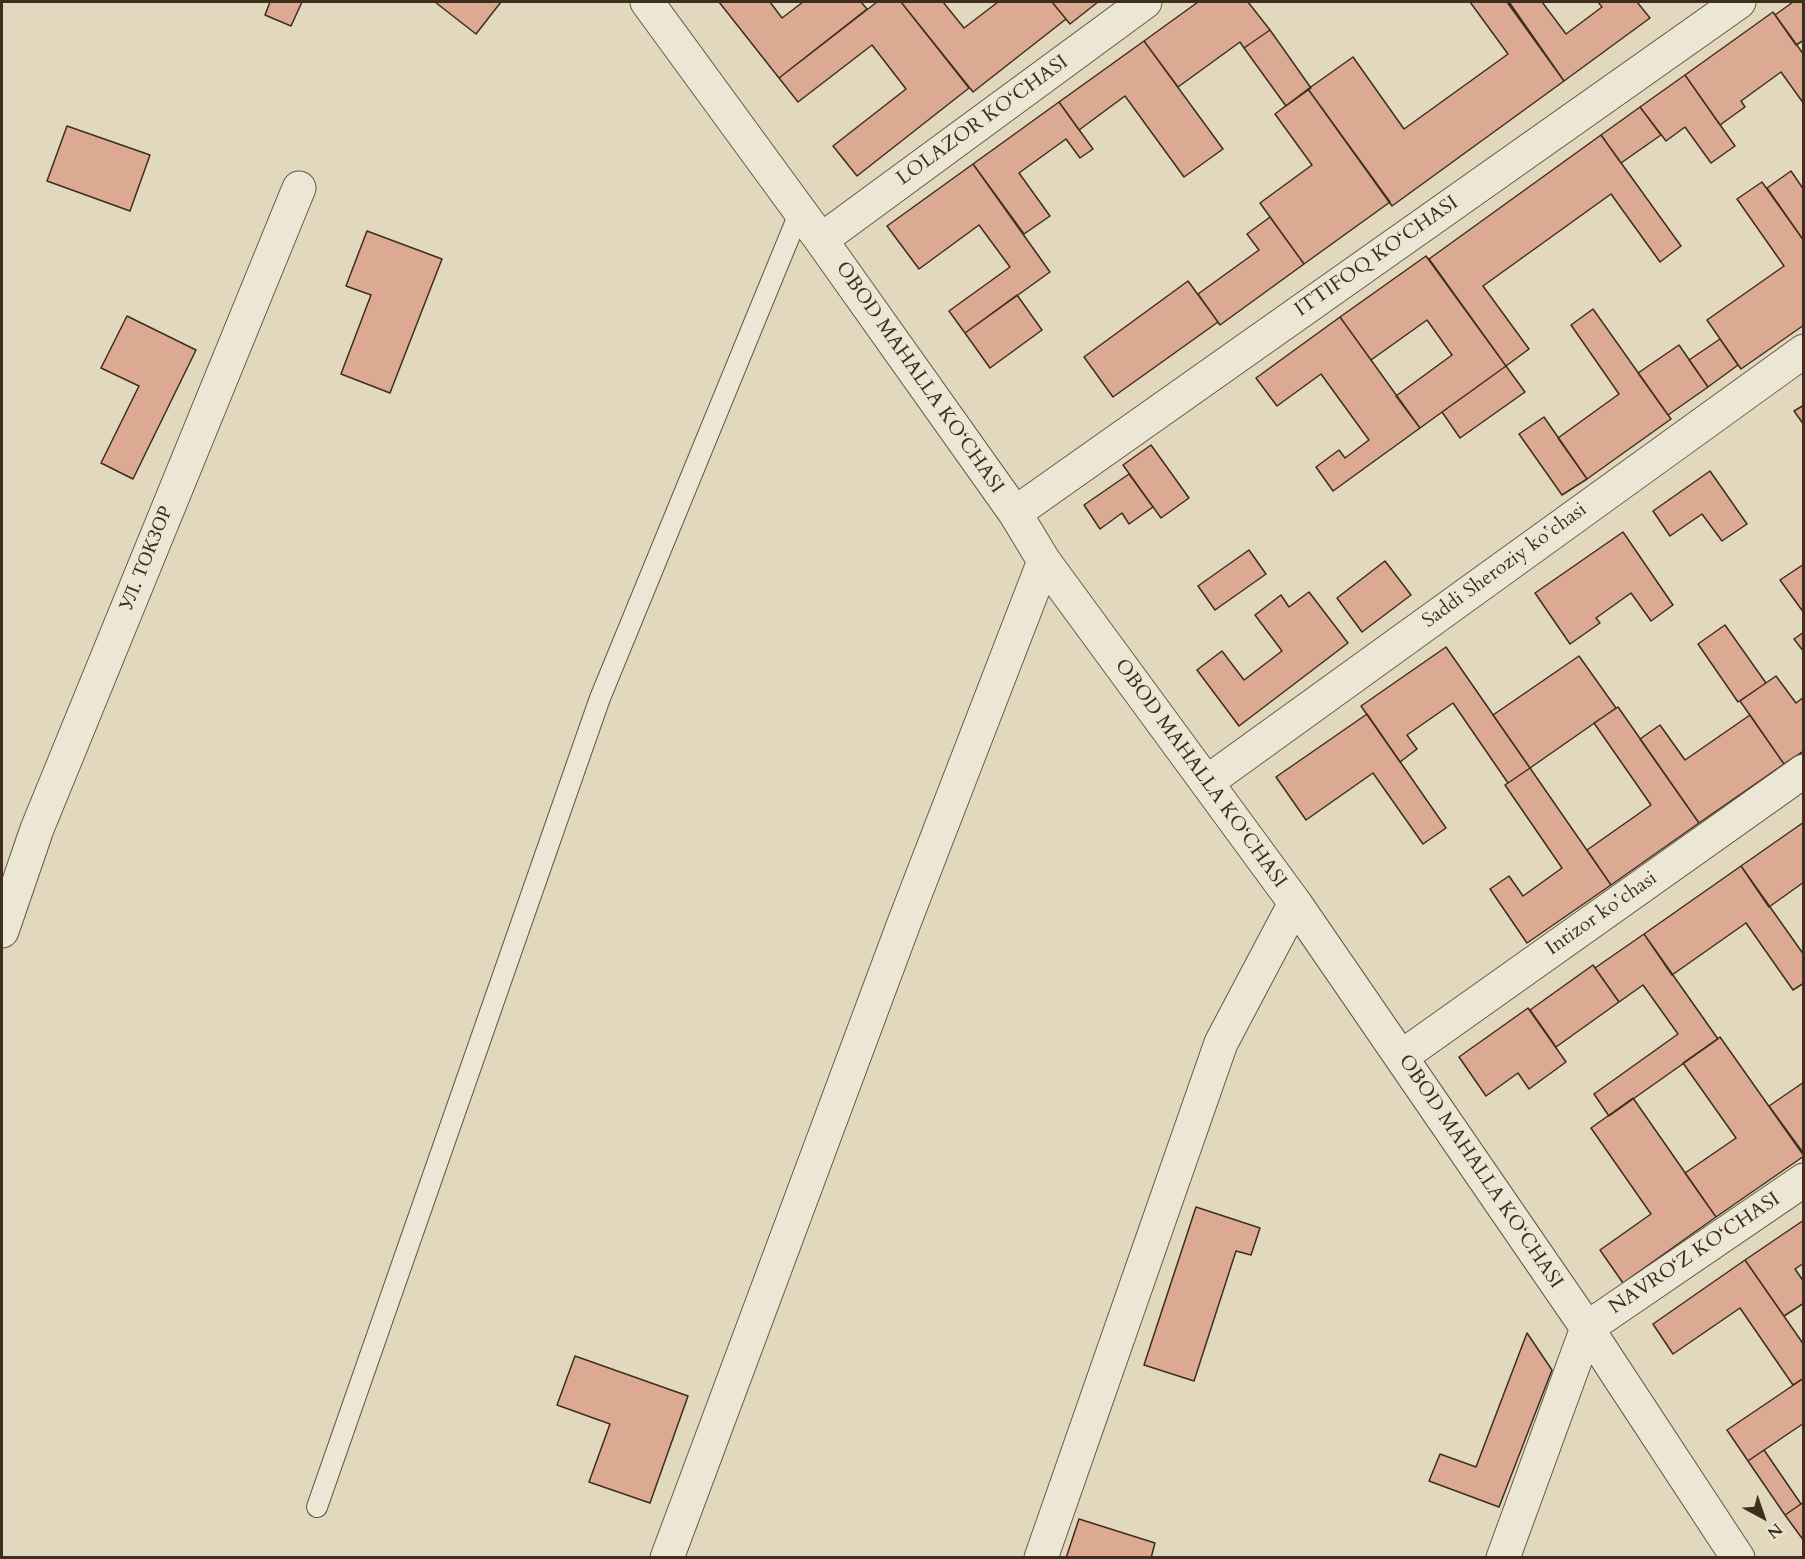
<!DOCTYPE html>
<meta charset="utf-8">
<style>
body{margin:0}
#map{position:relative;width:1805px;height:1559px;overflow:hidden;background:#e2d8bd;font-family:Cardo,serif}
canvas{display:block}
.frame{position:absolute;inset:0;border:3px solid #3e2e1d;pointer-events:none}
.north{position:absolute;left:1733px;top:1487px;width:60px;height:60px;-webkit-text-stroke:4px #ece6d4;paint-order:stroke;rotate:140deg;font-size:16px;font-weight:700;line-height:24px;text-align:center;color:#3e2e1d}
.north::after{content:'';display:block;margin:auto;width:21px;height:27px;background:#3e2e1d;clip-path:polygon(50% 0,100% 100%,50% 72%,0 100%)}
</style>
<div id="map">
<canvas width="1805" height="1559"></canvas>
<div class="frame"></div>
<div class="north">N</div>
</div>
<script>
const ctx = document.querySelector('canvas').getContext('2d');
ctx.lineJoin = 'round';
function paint(path, color) { ctx.fillStyle = color; ctx.fill(path, 'evenodd'); }
function trace(path, color, width, dash) { ctx.strokeStyle = color; ctx.lineWidth = width; ctx.lineCap = dash ? 'butt' : 'round'; ctx.setLineDash(dash || []); ctx.stroke(path); }
function write(font, color, halo, rows, align = 'center') {
  ctx.font = font + ' Cardo,serif'; ctx.lineWidth = 5; ctx.setLineDash([]); ctx.textBaseline = 'middle'; ctx.strokeStyle = halo; ctx.fillStyle = color; for (const [text, x, y, turn = 0] of rows) {
    ctx.save(); ctx.translate(x, y); ctx.rotate((+turn || 0) * Math.PI / 180); ctx.textAlign = isNaN(turn) ? turn : align; if (halo) ctx.strokeText(text, 0, 0); ctx.fillText(text, 0, 0); ctx.restore();
  }
}
const building = new Path2D(`
 M270,2h32l-11,24 -26,-11z
 M435,2h66l-25,32z
 M719,2h51l12,16 21,-16h58l6,7 -88,69z
 M877,2h24l68,86 -112,88 -24,-30 73,-57 -34,-44 -74,57 -19,-24z
 M901,2h42l21,26 34,-26h54l14,17 -93,73z
 M1052,2h46l-28,22z
 M1198,2h50l22,28 -26,18 -4,-6 -62,45 -34,-46z
 M1470,2h37l57,79 -172,125 -84,-117 45,-32 51,72 104,-75z
 M1509,2h33l24,32 36,-27 -4,-5h39l13,16 -86,63z
 M1793,2h11v38l-8,5 -21,-30z
 M1773,12l31,43v49l-23,-32 -40,29 4,6 -25,18 -35,-50z
 M1270,30l41,58 -25,18 -42,-58z
 M1144,41l79,108 -39,28 -59,-81 -46,34 -20,-28z
 M1685,75l50,71 -24,17 -26,-36 -19,14 -26,-34z
 M1308,89l82,113 -86,62 -44,-61 52,-38 -37,-51z
 M1059,102l34,47 -13,9 -14,-19 -47,34 31,43 -26,18 -51,-70z
 M1640,107l21,28 -40,28 -20,-28z
 M67,126l83,29 -20,56 -83,-30z
 M1601,135l80,111 -21,16 -49,-68 -128,92 46,63 -23,17 -77,-107z
 M973,164l77,108 -85,61 -16,-22 61,-44 -31,-42 -60,44 -32,-43z
 M1791,171l13,19v51l-37,-53z
 M1762,182l42,59v84l-63,44 -34,-49 77,-54 -47,-67z
 M1270,217l34,47 -84,61 -22,-31 61,-44 -12,-16z
 M367,231l75,28 -52,134 -49,-19 30,-79 -25,-9z
 M1426,256l80,110 -86,62 -24,-32 56,-41 -25,-35 -56,40 -31,-43z
 M1188,281l30,41 -105,75 -29,-40z
 M1017,295l25,35 -52,38 -25,-35z
 M1593,309l78,110 -84,60 -29,-41 61,-44 -48,-69z
 M127,316l69,34 -63,129 -32,-16 38,-77 -38,-18z
 M1340,317l80,111 -87,63 -17,-24 23,-17 6,8 24,-18 -48,-66 -44,32 -21,-28z
 M1720,339l18,26 -30,22 -19,-27z
 M1679,345l29,42 -40,28 -30,-42z
 M1506,366l19,26 -65,46 -18,-26z
 M1804,405v20l-10,-14z
 M1544,417l43,62 -25,16 -43,-61z
 M1151,445l38,53 -28,20 -38,-53z
 M1710,471l37,53 -25,17 -20,-27 -32,22 -17,-25z
 M1129,474l24,33 -24,17 -7,-11 -22,16 -16,-24z
 M1623,532l50,73 -22,16 -20,-28 -35,25 4,5 -30,21 -35,-51z
 M1249,550l17,24 -51,36 -17,-24z
 M1385,561l26,34 -49,37 -25,-34z
 M1804,564v49l-24,-33z
 M1309,592l39,51 -109,83 -42,-56 25,-19 22,29 38,-29 -27,-36 26,-20 8,12z
 M1725,625l41,58 -28,19 -40,-58z
 M1804,632v20l-10,-13z
 M1446,647l84,121 -22,15 -55,-80 -46,32 10,14 -17,13 -39,-56z
 M1579,656l37,52 -86,60 -37,-53z
 M1776,676l20,27 8,-6v54l-20,13 -44,-63z
 M1618,707l81,116 -88,62 -24,-35 64,-45 -57,-82z
 M1367,714l79,114 -23,16 -50,-71 -67,47 -30,-43z
 M1750,715l34,49 -85,59 -59,-84 20,-14 25,35z
 M1530,768l81,117 -84,58 -37,-54 19,-13 14,20 39,-28 -57,-83z
 M1804,822v60l-35,25 -28,-41z
 M1741,866l63,89v28l-11,7 -47,-67 -74,52 -28,-41z
 M1644,934l74,105 -109,77 -15,-22 84,-60 -35,-49 -24,17 -24,-34z
 M1593,965l26,37 -63,45 -26,-37z
 M1528,1008l38,54 -37,27 -11,-16 -32,23 -27,-39z
 M1720,1037l84,119 -88,61 -31,-44 51,-35 -53,-75z
 M1804,1082v72l-35,-48z
 M1633,1098l83,119 -93,66 -23,-33 51,-36 -60,-86z
 M1196,1207l64,21 -9,27 -15,-4 -42,130 -50,-16z
 M1804,1220v43l-9,6 9,13v21l-20,13 -39,-56z
 M1745,1260l59,85v33l-11,7 -53,-77 -67,46 -20,-30z
 M1527,1333l25,37 -53,137 -70,-26 11,-27 36,13z
 M575,1356l113,40 -38,107 -61,-21 21,-58 -53,-19z
 M1804,1378v45l-56,38 -21,-31z
 M1764,1450l37,54 -16,11 -37,-54z
 M1804,1502v39l-19,-26z
 M1079,1519l76,24 -4,15h-85z`);
const service = new Path2D(`
 M317,1507l283,-809 200,-487`);
const minor = new Path2D(`
 M647,2l174,238 194,273 29,48 251,342 292,425 151,230
 M821,240l324,-238
 M1015,513l724,-511
 M1207,782l597,-431
 M2,931l35,-102 262,-641
 M1401,1057l403,-286
 M667,1558l237,-635 140,-362
 M1041,1558l180,-515 74,-140
 M1503,1558l84,-230 217,-148`);
const streetNames = [
 ["LOLAZOR KO‘CHASI",983,121,-36],
 ["ITTIFOQ KO‘CHASI",1377,257,-35],
 ["OBOD MAHALLA KO‘CHASI",919,378,55],
 ["УЛ. ТОКЗОР",147,559,-68],
 ["Saddi Sheroziy koʻchasi",1505,566,-36],
 ["OBOD MAHALLA KO‘CHASI",1200,774,54],
 ["Intizor koʻchasi",1602,914,-35],
 ["OBOD MAHALLA KO‘CHASI",1480,1172,56],
 ["NAVRO‘Z KO‘CHASI",1695,1254,-34]
];
paint(building, '#dca993');
trace(building, '#3e2e1d', 1.5);
trace(service, '#675845', 22);
trace(minor, '#675845', 35);
trace(service, '#ece6d4', 20);
trace(minor, '#ece6d4', 33);
write('20px', '#3e2e1d', '#ece6d4', streetNames);
</script>
